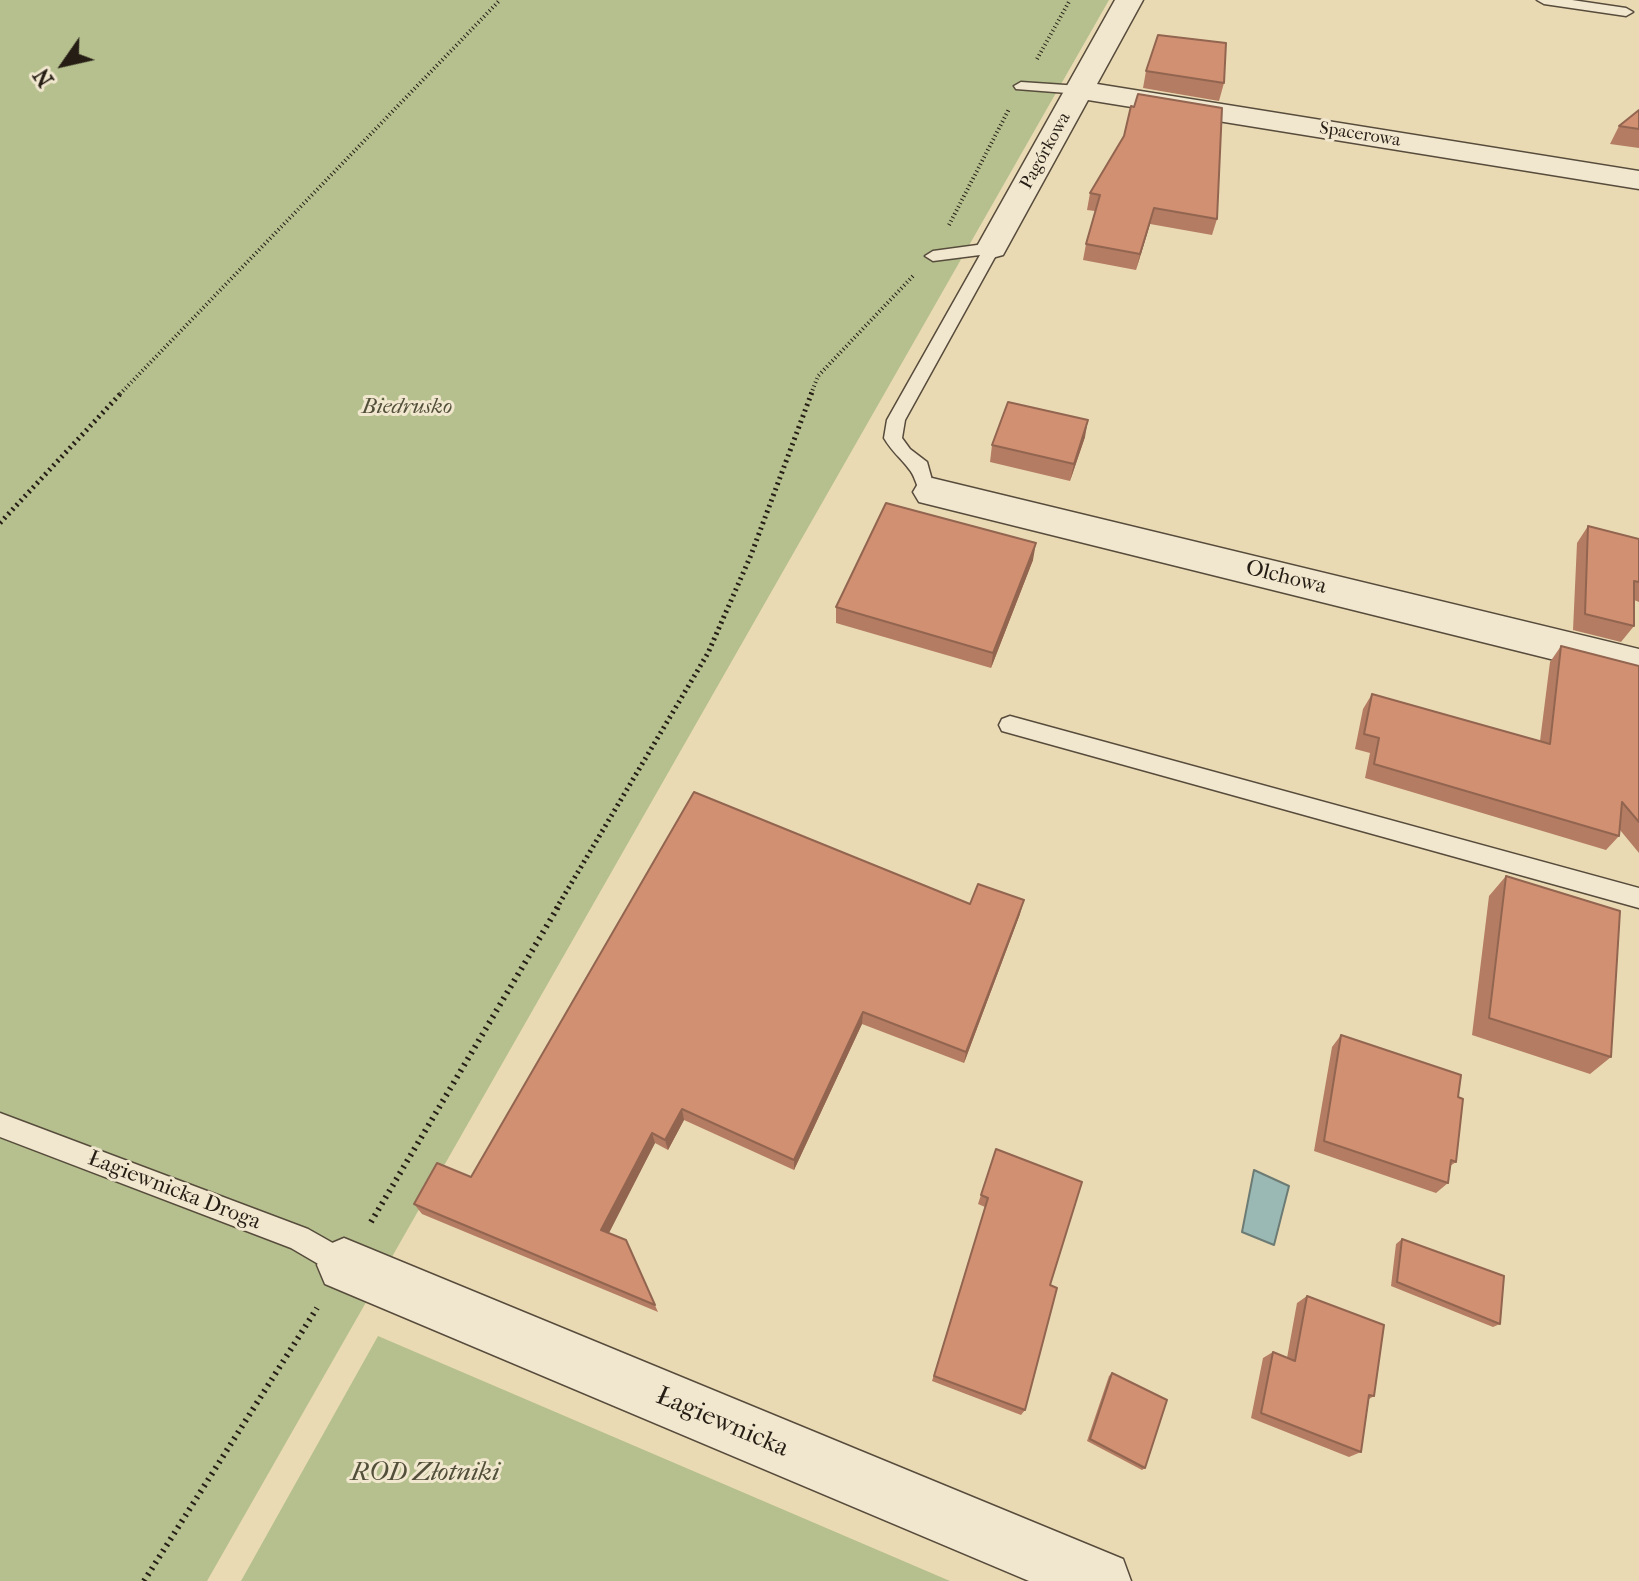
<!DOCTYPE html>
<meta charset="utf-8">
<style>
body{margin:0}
#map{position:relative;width:1639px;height:1581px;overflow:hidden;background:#eadab3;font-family:"IM FELL French Canon",serif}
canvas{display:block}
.north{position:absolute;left:24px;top:24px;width:80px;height:80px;-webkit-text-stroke:6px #f1e7ce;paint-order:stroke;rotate:236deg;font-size:22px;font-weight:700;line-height:32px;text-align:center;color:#261d15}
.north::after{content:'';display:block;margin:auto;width:28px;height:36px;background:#261d15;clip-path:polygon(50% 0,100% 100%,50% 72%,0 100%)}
</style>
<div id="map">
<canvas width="1639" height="1581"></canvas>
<div class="north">N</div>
</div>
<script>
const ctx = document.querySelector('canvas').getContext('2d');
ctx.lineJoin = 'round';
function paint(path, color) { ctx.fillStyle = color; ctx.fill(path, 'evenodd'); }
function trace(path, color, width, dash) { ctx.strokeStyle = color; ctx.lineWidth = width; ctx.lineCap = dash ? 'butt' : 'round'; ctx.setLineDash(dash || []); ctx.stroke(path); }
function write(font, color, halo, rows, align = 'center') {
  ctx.font = font + ' "IM FELL French Canon",serif'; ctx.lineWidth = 6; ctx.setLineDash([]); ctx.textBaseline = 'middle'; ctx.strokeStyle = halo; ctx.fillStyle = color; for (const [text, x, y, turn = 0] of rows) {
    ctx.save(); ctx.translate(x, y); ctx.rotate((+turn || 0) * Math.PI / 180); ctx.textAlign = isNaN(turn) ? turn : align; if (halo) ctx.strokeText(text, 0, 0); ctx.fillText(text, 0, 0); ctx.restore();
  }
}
const green = new Path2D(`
 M0,0h1109l-902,1581h-207z
 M378,1336l572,245h-709z`);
const water = new Path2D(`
 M1254,1170l35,16 -15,59 -32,-13z`);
const pathFar2 = new Path2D(`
 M1037,59l33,-59
 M949,225l60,-116
 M120,394l380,-394
 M811,394l7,-18 96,-101`);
const pathFar1 = new Path2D(`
 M0,523l122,-131
 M556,909l152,-256 43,-98 61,-163`);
const path = new Path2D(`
 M371,1222l187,-315
 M144,1581l173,-273`);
const lane = new Path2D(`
 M1537,0h35l54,8 7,4 -7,4 -82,-12z
 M1021,82l59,4 7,4 -7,4 -64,-5 -2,-3z
 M992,243l8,5 -95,172 -3,18 8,11 17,13 5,18 9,12 -9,7c-17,-5 -14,-20 -23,-30 -9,-12 -16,-16 -25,-31l3,-18 93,-165 -47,6 -8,-5 8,-5z
 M1010,716l629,172v20l-637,-177 -3,-6 3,-6z
 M0,1113l308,116 46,26 4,10 -4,10 -10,4 -53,-31 -291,-111z`);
const street = new Path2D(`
 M1115,0h28l-46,84 542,87v18l-551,-89 -85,155 -11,3 -11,-3 -5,-7z
 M932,478l707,171v32l-720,-179 -6,-10 6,-10z
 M344,1238l779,321 8,22h-102l-704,-297 -8,-19 8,-19z`);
const wall = new Path2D(`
 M1146,71l78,12 -5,18 -76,-13z
 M1639,110v38l-29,-4 9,-18z
 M1090,193l127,26 -5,16 -62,-11 -14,46 -53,-10 3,-16 9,-33 -8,-1z
 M1085,437l-15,44 -80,-19 2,-17z
 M1588,526l51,13v63l-5,-2v26l-13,16 -48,-12 4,-87z
 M1033,560l-42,108 -155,-45v-16z
 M1561,646l78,20v187l-19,-23 -1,6 -13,14 -241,-72 5,-25 -15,-4 8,-40 9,-15 168,47 10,-79z
 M1506,876l105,181 -21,17 -118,-39 17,-139z
 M1020,914l-56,149 -102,-39 -68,146 -110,-50 -16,30 -13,-7 -47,90 18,7 32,72 -236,-98 -8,-10z
 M1341,1035l117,62 -2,65 -6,4 -2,17 -12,10 -122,-42 18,-104z
 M996,1149l54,136 -25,125 -4,5 -89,-34 53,-174 -7,-3z
 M1402,1239l98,85 -7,3 -102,-41 5,-42z
 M1307,1296l67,100 -5,3 -8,53 -12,5 -98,-39 12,-60 10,-6 14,6 10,-55z
 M1112,1373l33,95 -3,2 -55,-29 22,-65z`);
const shadedWall = new Path2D(`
 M1154,208l-4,16 -14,46 4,-16z
 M1088,420l-3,17 -15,44 4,-17z
 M1036,543l-3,17 -42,108 2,-15z
 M1024,900l-4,14 -56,149 2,-11z
 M863,1012l-1,12 -68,146v-10z
 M682,1109l2,11 -16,30 -3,-10z
 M652,1133l3,10 -49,96 -5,-9z`);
const building = new Path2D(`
 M1158,35l68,8 -2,40 -78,-12z
 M1138,94l84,14 -5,111 -63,-11 -14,46 -54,-10 14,-49 -10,-2 34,-57 7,-30 3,1z
 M1639,110v19l-20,-3z
 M1008,402l80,18 -14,44 -82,-19z
 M886,503l150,40 -43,110 -157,-46z
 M1588,526l51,13v43l-5,-1v45l-49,-12z
 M1561,646l78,20v156l-17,-20 -3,34 -245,-72 5,-26 -15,-4 8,-40 178,50z
 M694,792l276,112 8,-20 46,16 -58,152 -103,-40 -69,148 -112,-51 -17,31 -13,-7 -51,97 25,10 29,65 -241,-101 23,-41 34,14z
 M1506,876l114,35 -9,146 -122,-39z
 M1341,1035l120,40 -3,22 5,2 -7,63 -5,-2 -3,23 -124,-42z
 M996,1149l86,33 -32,103 7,3 -32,122 -91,-34 54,-178 -7,-3z
 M1402,1239l102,37 -4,48 -103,-42z
 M1307,1296l77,29 -10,71 -5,-1 -8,57 -100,-39 12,-61 22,9z
 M1112,1373l55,27 -22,68 -55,-29z`);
const farStreetnames = [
 ["Spacerowa",1360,135,9],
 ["Pagórkowa",1046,151,-61]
];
const parkNames = [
 ["Biedrusko",407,408]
];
const streetNames = [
 ["Olchowa",1286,578,14],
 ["Łagiewnicka Droga",174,1191,21]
];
const nearStreetnames = [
 ["Łagiewnicka",722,1423,23]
];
const nearParknames = [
 ["ROD Złotniki",425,1474]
];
paint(green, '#b5c08e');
paint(water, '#9ab9b4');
trace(water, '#6c7b74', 2);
trace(lane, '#574c3c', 3);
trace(street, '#574c3c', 3);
trace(pathFar2, '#261d15', 4, [1, 3]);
trace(pathFar1, '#261d15', 5, [2, 4]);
trace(path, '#261d15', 6, [2, 5]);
paint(lane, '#f1e7ce');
paint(street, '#f1e7ce');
paint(wall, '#b47c62');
paint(shadedWall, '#926550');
paint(building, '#d19072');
trace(building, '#926550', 2);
write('18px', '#261d15', '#f1e7ce', farStreetnames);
write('italic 22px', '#514e39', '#f1e7ce', parkNames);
write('22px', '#261d15', '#f1e7ce', streetNames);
write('26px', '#261d15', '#f1e7ce', nearStreetnames);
write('italic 26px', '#514e39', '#f1e7ce', nearParknames);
</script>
